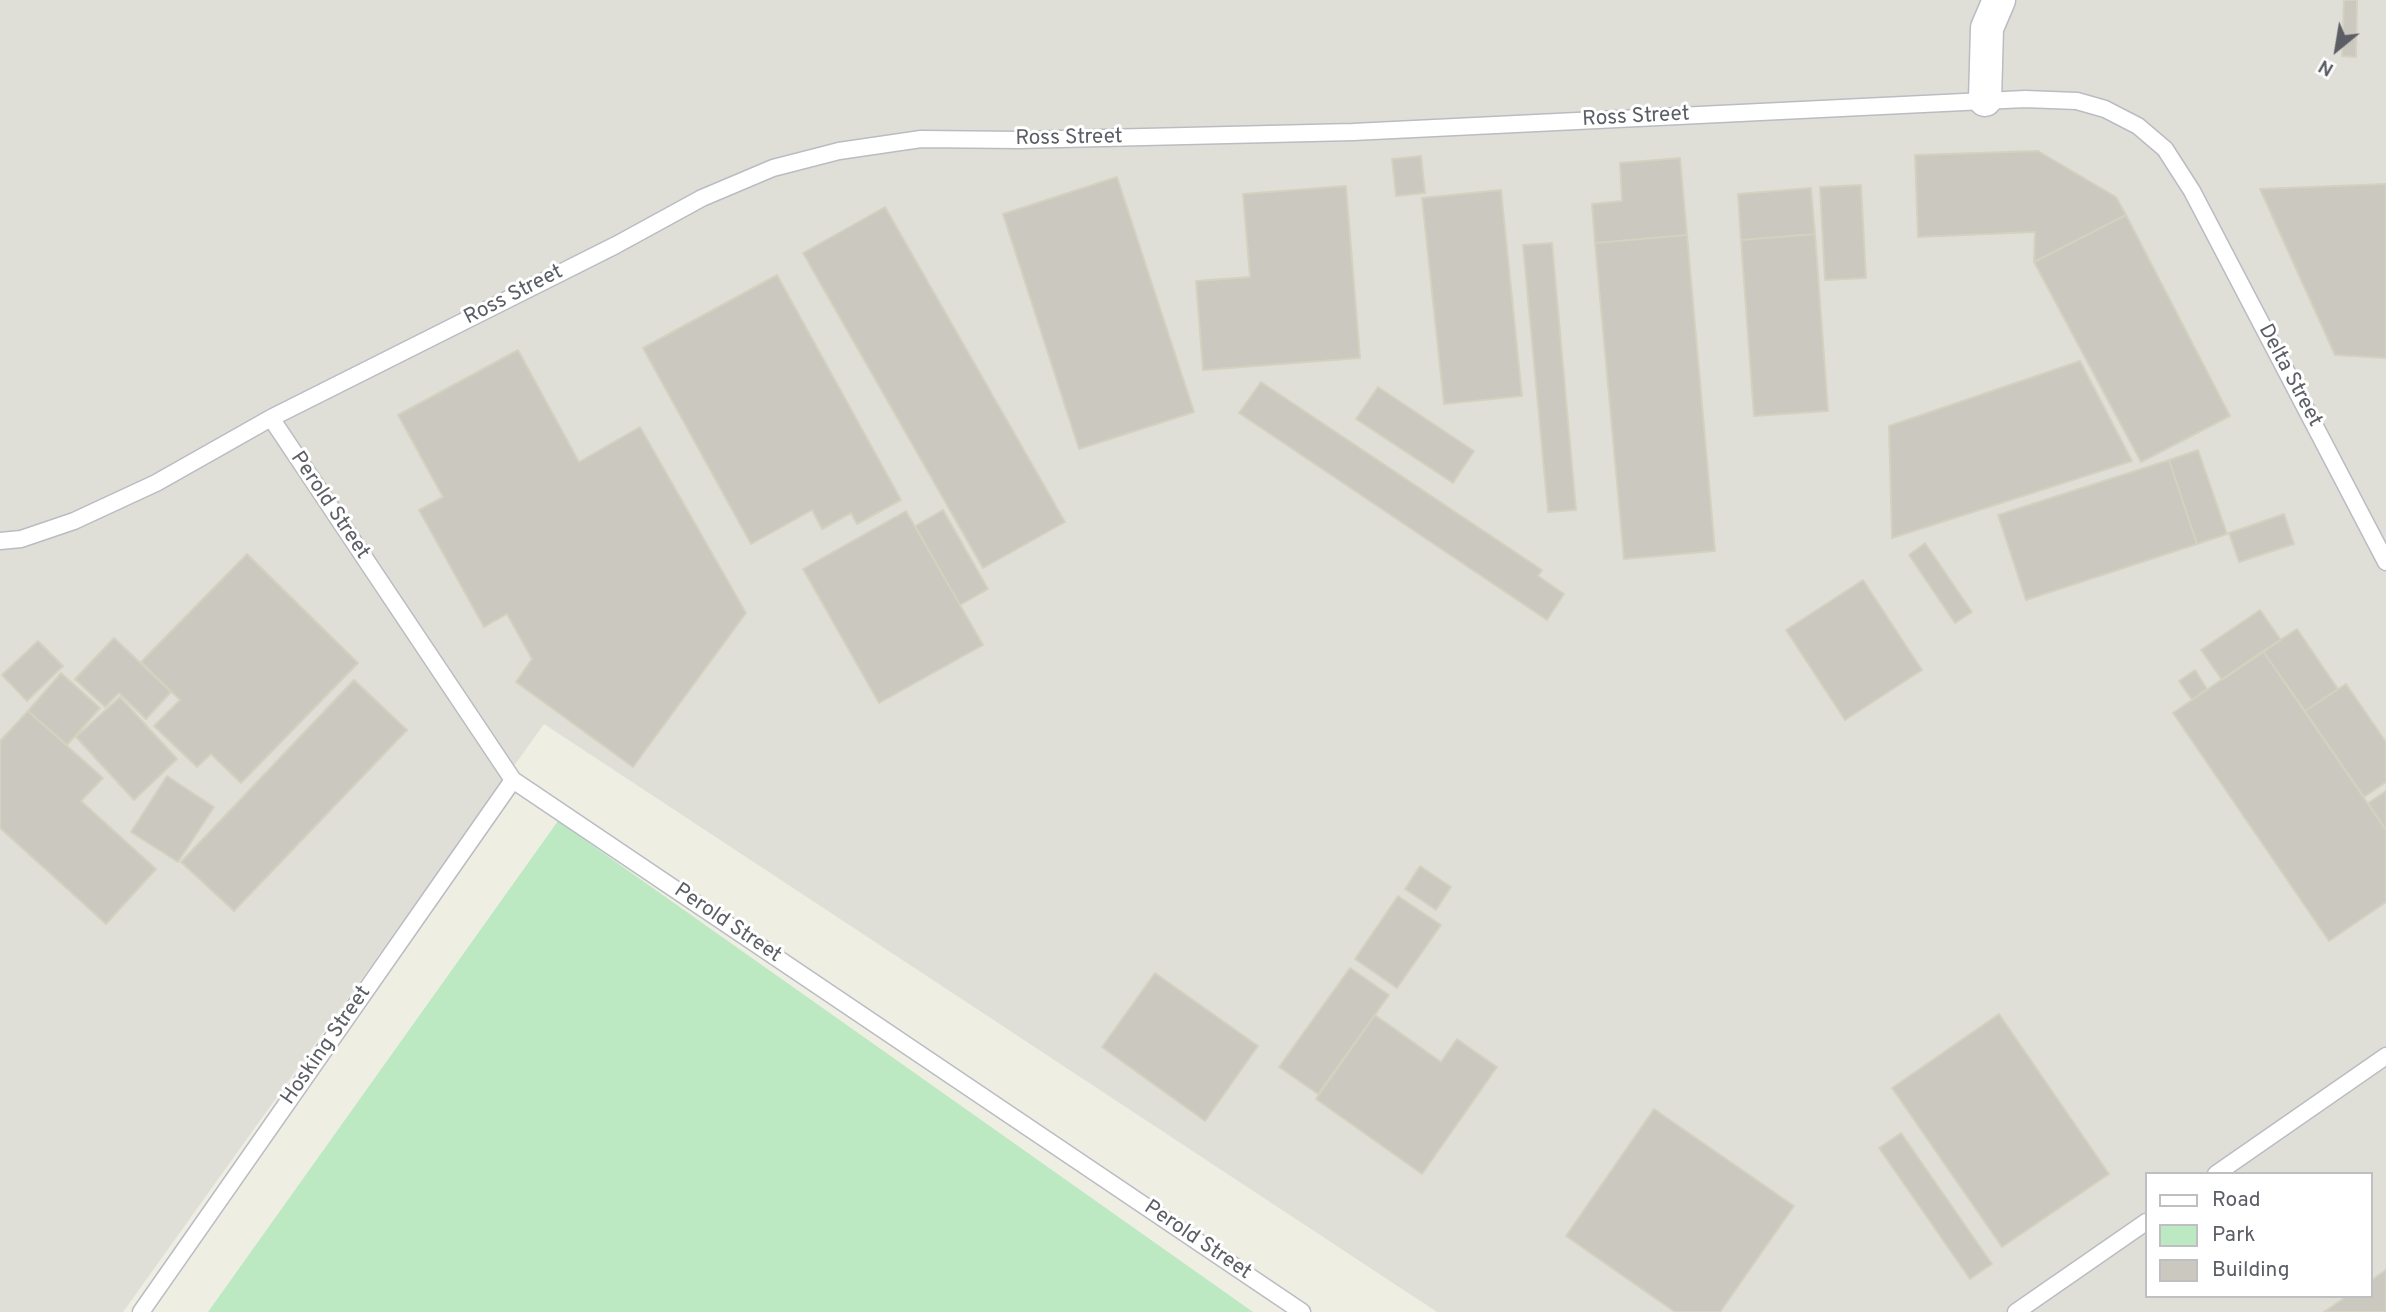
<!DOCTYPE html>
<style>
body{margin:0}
#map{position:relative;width:2386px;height:1312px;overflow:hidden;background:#efeee3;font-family:Overpass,sans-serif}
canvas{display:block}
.legend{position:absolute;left:2145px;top:1172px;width:228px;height:126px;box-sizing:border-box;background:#fff;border:2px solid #bdbfc1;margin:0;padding:9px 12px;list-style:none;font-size:21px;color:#5b5e65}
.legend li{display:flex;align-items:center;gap:14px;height:35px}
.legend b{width:35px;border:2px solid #bdbfc1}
.north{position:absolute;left:2302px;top:14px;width:70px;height:70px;-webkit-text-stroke:5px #fff;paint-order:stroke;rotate:210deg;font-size:19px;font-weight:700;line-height:28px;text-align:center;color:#5b5e65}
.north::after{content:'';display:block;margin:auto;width:24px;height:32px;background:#5b5e65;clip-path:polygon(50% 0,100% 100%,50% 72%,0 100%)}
</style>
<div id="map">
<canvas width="2386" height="1312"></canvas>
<ul class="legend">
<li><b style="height:9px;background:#fff"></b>Road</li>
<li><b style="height:19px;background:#bce9c2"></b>Park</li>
<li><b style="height:19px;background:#cac8bf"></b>Building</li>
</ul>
<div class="north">N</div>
</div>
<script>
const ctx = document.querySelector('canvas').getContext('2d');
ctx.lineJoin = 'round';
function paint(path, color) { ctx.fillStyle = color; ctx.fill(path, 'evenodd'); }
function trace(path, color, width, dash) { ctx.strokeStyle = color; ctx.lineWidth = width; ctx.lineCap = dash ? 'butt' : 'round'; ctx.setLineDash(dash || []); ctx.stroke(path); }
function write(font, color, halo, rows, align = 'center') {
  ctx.font = font + ' Overpass,sans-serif'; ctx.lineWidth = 6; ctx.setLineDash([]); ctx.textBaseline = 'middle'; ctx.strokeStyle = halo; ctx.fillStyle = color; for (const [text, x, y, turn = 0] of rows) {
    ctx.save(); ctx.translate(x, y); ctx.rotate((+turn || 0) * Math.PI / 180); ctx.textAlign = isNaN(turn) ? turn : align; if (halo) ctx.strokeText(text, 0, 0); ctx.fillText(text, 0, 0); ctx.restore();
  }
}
const industrial = new Path2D(`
 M0,0h2386v1312h-949l-893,-588 -421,588h-123zM2146,1174h224v122h-224z`);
const green = new Path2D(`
 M558,821l695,491h-1045z`);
const building = new Path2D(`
 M2344,0h13l-1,57 -14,-1z
 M2038,151l78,46 10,18 -92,47 1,-30 -117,5 -3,-82z
 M1421,156l4,37 -29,3 -4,-37z
 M1680,158l7,77 -92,8 -3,-39 30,-3 -2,-38z
 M1117,177l77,235 -115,37 -76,-235z
 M2386,184v174l-51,-3 -75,-166z
 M1861,185l5,93 -41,2 -5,-93z
 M1346,186l14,172 -157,12 -7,-89 54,-4 -7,-83z
 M1811,188l4,46 -74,6 -3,-46z
 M1501,190l21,206 -78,8 -22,-206z
 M885,207l180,315 -82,46 -180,-315z
 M2126,215l104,201 -89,46 -107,-200z
 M1815,234l13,177 -74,5 -13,-176z
 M1687,235l28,316 -91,8 -29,-316z
 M1552,243l24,267 -28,2 -25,-267z
 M777,275l124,225 -44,24 -6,-11 -29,16 -10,-19 -61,34 -108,-196z
 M518,350l61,112 61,-35 106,186 -113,154 -117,-85 16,-23 -25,-45 -23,13 -65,-117 24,-13 -45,-82z
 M2080,361l52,100 -240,77 -3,-112z
 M1261,382l281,188 -4,6 26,18 -17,26 -308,-207z
 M1378,387l96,64 -21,32 -97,-64z
 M2198,450l29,84 -30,10 -28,-84z
 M2169,460l28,84 -171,56 -28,-85z
 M943,510l45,79 -28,16 -45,-79z
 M906,511l77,134 -104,58 -76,-134z
 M2284,514l10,30 -55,18 -10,-29z
 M1925,543l47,69 -17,11 -46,-68z
 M247,554l111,109 -117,120 -30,-29 -14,13 -43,-41 26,-26 -39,-38z
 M1863,580l59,90 -77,50 -59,-90z
 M2260,610l21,30 -59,40 -21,-30z
 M2297,629l41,60 -33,22 -42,-60z
 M114,638l57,54 -25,27 -27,-26 -14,14 -30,-28z
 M38,641l25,25 -36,35 -25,-26z
 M2263,651l123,179v72l-57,39 -156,-228z
 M2195,670l12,19 -15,11 -13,-19z
 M61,673l39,35 -33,37 -39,-34z
 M354,680l53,50 -173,181 -53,-49z
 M2346,684l40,58v40l-22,15 -59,-86z
 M120,697l57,62 -43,41 -58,-63z
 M28,711l75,67 -22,23 75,68 -50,55 -106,-96v-87z
 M167,776l47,31 -36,55 -47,-30z
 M2386,791v39l-18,-27z
 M1420,866l31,21 -15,23 -31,-21z
 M1398,896l43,29 -44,63 -42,-29z
 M1350,968l39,27 -71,99 -39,-27z
 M1155,973l103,73 -53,75 -103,-74z
 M1999,1014l110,160 -107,73 -110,-159z
 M1375,1015l66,47 16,-23 40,28 -75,107 -106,-75z
 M1654,1109l140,97 -74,106h-45l-109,-76z
 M1901,1133l91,131 -22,15 -91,-131z
 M2386,1270v42h-62l23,-16h23v-15z`);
const lane = new Path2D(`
 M271,418l242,362 789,532
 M0,541l21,-2 53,-18 82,-38 115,-65 345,-173 86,-47 71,-30 66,-17 82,-12 98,1 334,-8 672,-33 52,2 28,8 33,17 27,23 27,42 194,371
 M2216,1174l170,-118
 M141,1312l372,-532
 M2016,1312l130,-90`);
const street = new Path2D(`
 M1985,100l2,-72 12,-28`);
const streetNames = [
 ["Ross Street",1636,118,-3],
 ["Ross Street",1069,139,-1],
 ["Ross Street",514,296,-27],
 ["Delta Street",2289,376,62],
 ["Perold Street",329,506,56],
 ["Perold Street",727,924,34],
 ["Hosking Street",327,1046,-55],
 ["Perold Street",1197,1241,34]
];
paint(industrial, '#e0dfd7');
paint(green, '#bce9c2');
paint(building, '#cac8bf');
trace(building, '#d5d1c0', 2);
trace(lane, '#babcc3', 19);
trace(street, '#babcc3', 35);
trace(lane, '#fff', 16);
trace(street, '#fff', 32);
write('21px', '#5b5e65', '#fff', streetNames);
</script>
